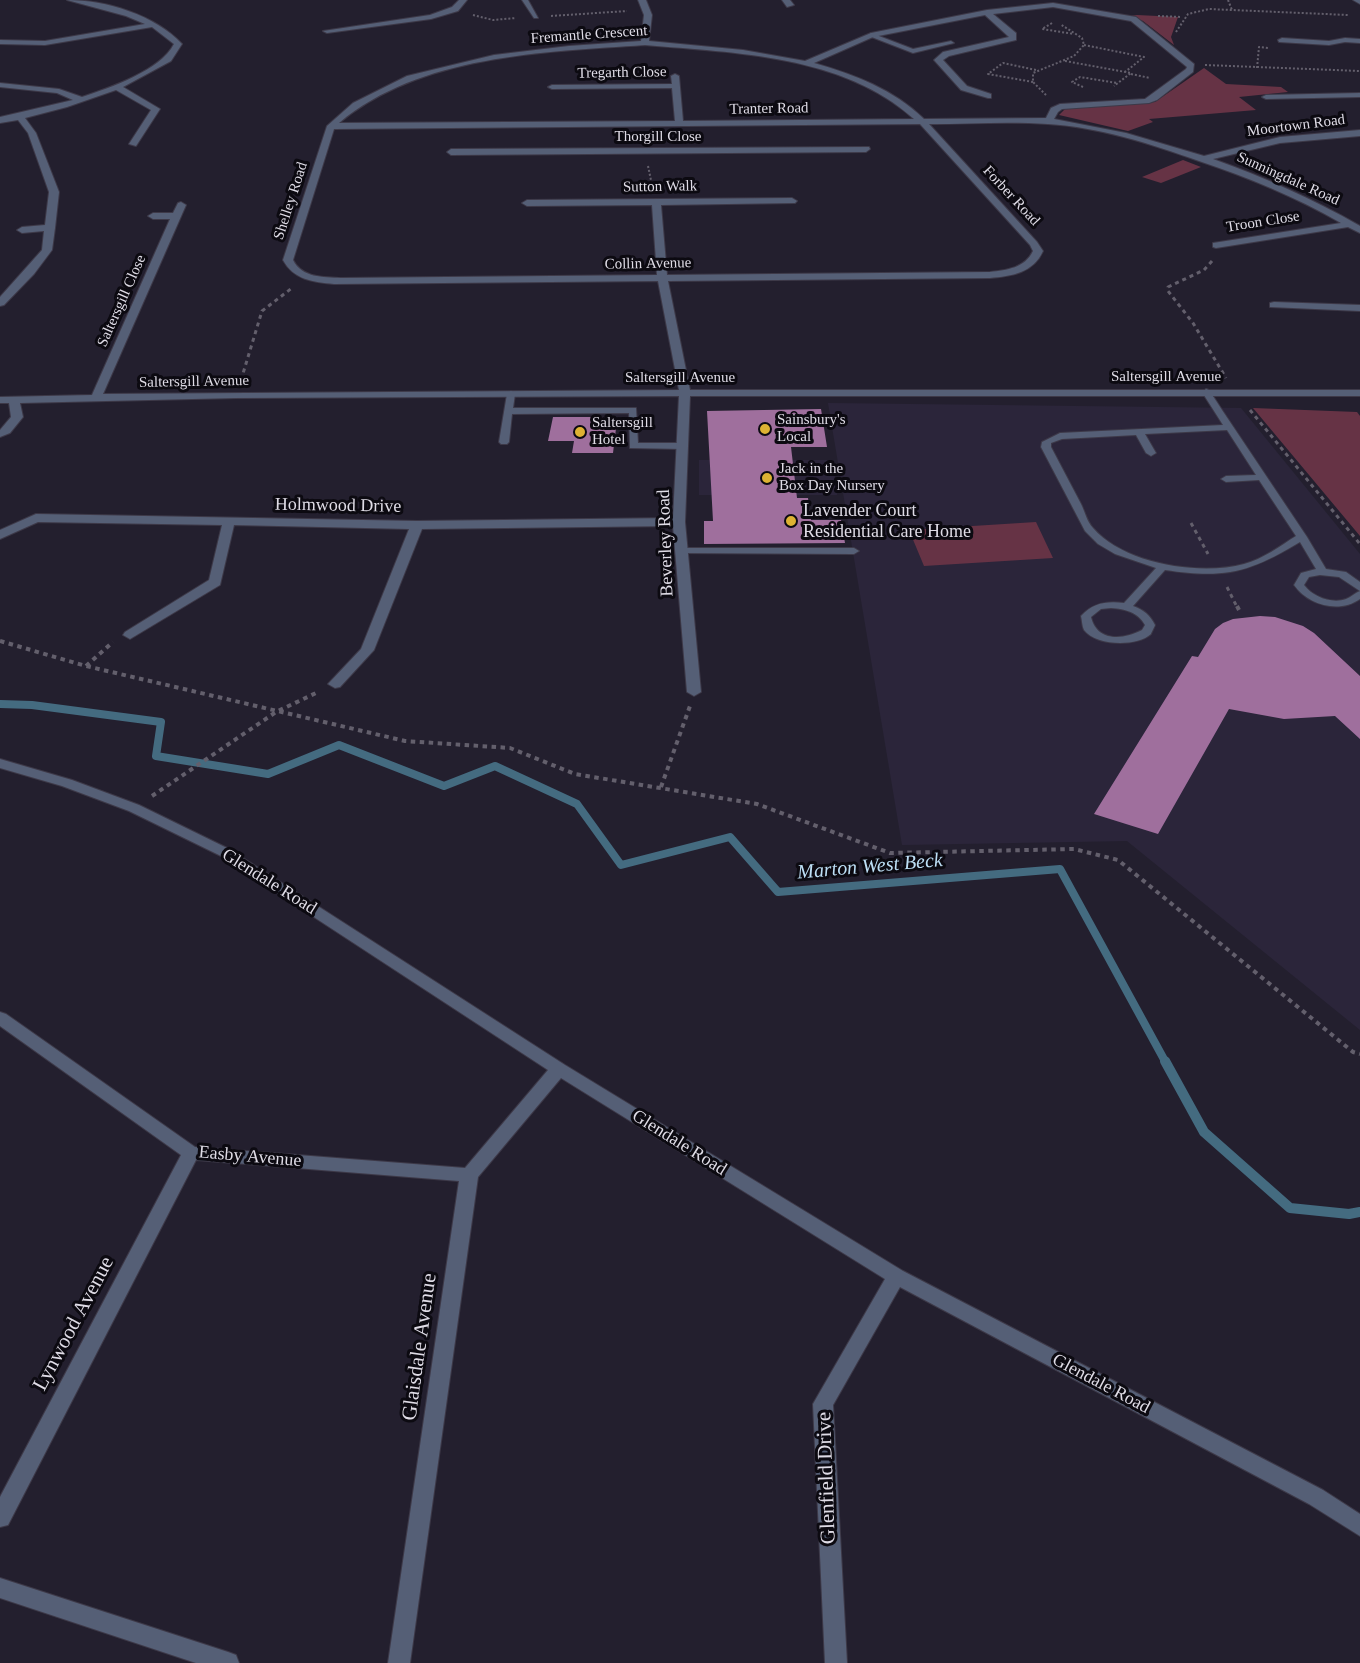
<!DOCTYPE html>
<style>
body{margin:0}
canvas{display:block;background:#231f2e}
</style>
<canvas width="1360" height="1663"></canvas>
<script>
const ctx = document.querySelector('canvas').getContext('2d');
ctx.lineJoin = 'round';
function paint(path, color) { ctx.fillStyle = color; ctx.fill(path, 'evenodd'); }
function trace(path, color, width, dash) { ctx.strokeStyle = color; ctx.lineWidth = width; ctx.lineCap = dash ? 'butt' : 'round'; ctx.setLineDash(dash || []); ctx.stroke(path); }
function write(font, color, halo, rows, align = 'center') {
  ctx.font = font + ' Georgia,serif'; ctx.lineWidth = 6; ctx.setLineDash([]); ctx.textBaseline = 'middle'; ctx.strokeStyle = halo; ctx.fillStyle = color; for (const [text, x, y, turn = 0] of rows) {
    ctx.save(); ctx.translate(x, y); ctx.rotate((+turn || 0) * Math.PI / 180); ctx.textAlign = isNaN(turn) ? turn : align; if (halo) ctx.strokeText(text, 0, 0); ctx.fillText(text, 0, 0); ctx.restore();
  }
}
const built = new Path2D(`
 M828,403l413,5 119,146v476l-233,-189 -225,4z
 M699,460h134l4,35h-138z`);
const green = new Path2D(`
 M1137,15l41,2 -7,20 3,8 -31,-24 -12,-5z
 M1204,68l22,16 55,3 7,5 -49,5 17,13 -107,9 4,3 -25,9 -69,-16 6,-6 90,-7z
 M1183,160l18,7 -40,16 -19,-6z
 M1253,408l104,4 3,4v120z
 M1036,522l17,36 -129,8 -15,-36z`);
const streamFar1 = new Path2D(`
 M0,704l32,1 129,17 -5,34 112,18 71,-29 105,41 51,-20 82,38 44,61 109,-28 48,55 282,-23 106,194`);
const stream = new Path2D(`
 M1165,1061l39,71 86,76 59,6 11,-2`);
const building = new Path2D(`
 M821,409l6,38h-36l6,51h11l3,22h30l4,23 -141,1v-23h9l-6,-110z
 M553,417h53v4l11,-1 -4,33h-41l2,-12h-26z
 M1260,616l15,1 28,9 11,7 46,43v63l-25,-23 -51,3 -55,-10 -71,125 -64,-20 98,-158 6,1 17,-28 8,-6 10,-4z`);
const pathFar2 = new Path2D(`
 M1228,0l4,10
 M473,15l20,5 23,-2
 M551,16l76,-5
 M1158,16l23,1
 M1052,23l-10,6 32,5
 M1176,32l12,-18 21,-5 139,6
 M1084,45l60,12 -19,15
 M1065,61l66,12 -17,13
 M1205,65l155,6
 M1257,68l2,-21 9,1
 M1131,74l19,4
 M1033,82l-45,-8 15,-11 33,7
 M1083,87l-11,-5 8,-5 37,6
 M1046,95l-13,-13v-9l41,-17 10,-11 -2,-7 -22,-14
 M648,166l4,19`);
const pathFar1 = new Path2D(`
 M1212,261l-8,9 -36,17v4l25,32 33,55
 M241,380l21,-69 30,-23
 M1250,410l110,134
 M1191,523l17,31
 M1227,587l10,20`);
const path = new Path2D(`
 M1237,606l2,4
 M0,641l86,25 319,75 105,7 65,26 182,30 133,49 184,-4 44,11 235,192 7,2
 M86,666l27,-24
 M661,787l29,-81
 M152,796l124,-84 42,-20`);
const lane = new Path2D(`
 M522,0h6l10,18h-4z
 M871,33l42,16 38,-8 3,2 -41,10 -44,-17z
 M1206,389l3,1 13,20 85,127 19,32 20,3 14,10v17c-21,15 -52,6 -66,-14l7,-12 15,-4 -16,-27c-51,31 -76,37 -135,28l-32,36c11,4 17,9 22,19 0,1 -4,8 -4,9 -14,13 -55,12 -67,-4 -2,-4 -2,-10 -3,-14 12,-13 25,-15 43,-13l32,-35 -41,-14 -17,-10 -13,-13 -44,-84 1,-5 18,-9 163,-8 -21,-33zM1227,430l29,45 -30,1 -5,3 5,3 33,-2 37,56c-16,10 -33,23 -52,28 -44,12 -120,0 -151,-36 -6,-6 -8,-16 -12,-24 -10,-19 -20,-38 -30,-57v-4l11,-4 74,-4 10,18 5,3 5,-3 -11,-19zM1320,575l19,2 21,14c-5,2 -9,6 -14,8 -14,5 -33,-2 -42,-14l5,-8zM1111,608c14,1 27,4 34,17l-3,5c-19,10 -45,12 -51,-13l10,-8z
 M511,391l4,3 -2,14h123l2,35h45l5,3 -5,3 -53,-1 -1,-35 -117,1 -3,28 -2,2h-6l-2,-2 8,-48z
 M681,548h173l5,3 -5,3 -177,-1 -1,-2z`);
const street = new Path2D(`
 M67,0c39,0 88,15 115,44l-11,17 -48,26 37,22 -24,37 -7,-2 22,-34 -35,-20 -49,17 -42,11 11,15 23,59 -4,36 -3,22 -18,24 -30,31 -4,1v-9l42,-47 2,-19 -22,2 -5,-3 5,-3 23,-2 4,-33 -21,-59 -10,-13 -18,3v-6l73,-17 -16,-7 -57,-6v-4l59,6 23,8c27,-9 78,-26 92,-53l-22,-17 -107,18 -45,-1v-4l45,1 100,-17 -19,-8z
 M459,0h8l-9,11 -27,8 -104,14 -4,-2 107,-16 22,-8z
 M638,0h8l6,15 -3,26 94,9 62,11 66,-28 116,-23 66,-7 83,14 58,47 -1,8 -36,28 -8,3 -87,6 -4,3 -4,7 72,14 78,23 76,-19 80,-7v6l-80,7 -67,16c51,18 100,40 147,67v7l-12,-6 -132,21 -3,-1v-4l128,-20c-45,-26 -94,-46 -142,-62 -48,-17 -100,-34 -151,-37 -39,-3 -79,0 -119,0l108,118 6,9c-10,22 -31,25 -53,27l-322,3 22,109h670v6h-670l-5,126 16,170 -7,4 -7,-4 -14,-166 -251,3 -48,121 -34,37 -5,1 -7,-4 33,-35 48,-120 -175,-4 -14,60 -90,54 -7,-4 2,-3 84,-52 13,-55 -184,-3 -38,17v-9l36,-16 381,7 256,-3 6,-122 -443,2 -216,5 3,14 -13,16 -10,4v-7l11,-13 -2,-14h-9v-6l92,-2 78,-176h-17l-5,-3 5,-3h20l5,-10 3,-1 5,3 -83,189 576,-4 -21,-109 -324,3c-21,-2 -40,-4 -51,-24l44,-134 26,-23 54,-27 87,-21 75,-9 72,-5 3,-26zM1053,7l78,14 56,46 -1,2 -41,30 -85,5 -9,4 -5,10 -122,1c-31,-30 -69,-44 -110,-56l59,-26 112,-22 24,22 -66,15 -9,8 27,30 27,8h3v-4l-24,-8 -24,-26 6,-4 67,-16v-7l-23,-19zM645,45c91,8 198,10 269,74l-231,2 -4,-45 -4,-2 -4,2 1,8 -120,1 -4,2 4,2 120,-1 3,33 -336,2c81,-68 205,-71 306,-78zM920,124l110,121 3,6c-8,17 -26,19 -43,21l-323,3 -6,-70 134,-2 2,-2 -5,-3 -265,2 -5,3 5,3 125,-1 5,70 -316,3c-18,-1 -39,0 -48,-18l41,-131z
 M782,0h8l4,5 -7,2z
 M1353,0h7v4z
 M1282,38l47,3 16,-3 15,1v4l-15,-1 -16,3 -50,-3 -1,-2z
 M1360,93v4l-94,2 -4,-2 4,-2z
 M869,147l1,2 -4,3 -415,3 -4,-3 4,-3z
 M1274,302l86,3v6l-90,-4v-4z
 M0,759l72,21 67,25 90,44 336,216 338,206 420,219 37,24v22l-51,-32 -409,-217 -67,118 14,258h-22l-12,-259 72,-125 -324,-201 -83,99 -68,486h-22l71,-482 -263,-21 -188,365 -8,2v-30l181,-342 -181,-129v-14l6,2 189,133 270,21 83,-98 -329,-215 -90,-44 -67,-25 -62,-18z
 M0,1578l228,74 8,3 3,8h-43l-196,-65z`);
const markers = [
 [765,429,6,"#ddb233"],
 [580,432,6,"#ddb233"],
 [767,478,6,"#ddb233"],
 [791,521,6,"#ddb233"]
];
const farStreetnames = [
 ["Fremantle Crescent",589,35,-4],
 ["Tregarth Close",622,73,-1],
 ["Tranter Road",769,109,-1],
 ["Moortown Road",1296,126,-7],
 ["Thorgill Close",658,137],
 ["Sunningdale Road",1288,179,24],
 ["Sutton Walk",660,187,-1],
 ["Forber Road",1011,196,47],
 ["Shelley Road",291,201,-72],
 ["Troon Close",1263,222,-9],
 ["Collin Avenue",648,264,-1],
 ["Saltersgill Close",122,301,-66],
 ["Saltersgill Avenue",1166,377],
 ["Saltersgill Avenue",680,378],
 ["Saltersgill Avenue",194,382,-1]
];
const farPoinames = [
 ["Sainsbury's",777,420],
 ["Local",777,437],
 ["Saltersgill",592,423],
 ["Hotel",592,440],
 ["Jack in the",779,469],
 ["Box Day Nursery",779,486]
];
const streetNames = [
 ["Holmwood Drive",338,506,1],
 ["Beverley Road",666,543,-92],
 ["Glendale Road",269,882,32],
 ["Glendale Road",679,1143,32],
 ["Easby Avenue",250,1157,5],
 ["Glendale Road",1101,1384,28]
];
const poiNames = [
 ["Lavender Court",803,511],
 ["Residential Care Home",803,532]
];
const waterNames = [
 ["Marton West Beck",870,867,-5]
];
const nearStreetnames = [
 ["Lynwood Avenue",74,1324,-62],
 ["Glaisdale Avenue",420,1347,-82],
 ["Glenfield Drive",827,1478,-92]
];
paint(built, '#2b253a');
paint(green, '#663345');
trace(streamFar1, '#446b80', 8);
trace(stream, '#446b80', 10);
paint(building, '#9f6f9d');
trace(lane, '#3d3948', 2);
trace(street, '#3d3948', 2);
trace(pathFar2, '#635f6c', 2, [2, 2]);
trace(pathFar1, '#635f6c', 3, [4, 4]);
trace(path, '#635f6c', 4, [4.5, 4.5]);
paint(lane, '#555f76');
paint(street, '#555f76');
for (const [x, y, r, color] of markers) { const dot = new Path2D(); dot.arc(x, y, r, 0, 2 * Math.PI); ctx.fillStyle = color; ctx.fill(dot); trace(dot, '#0c0a11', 2); }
write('15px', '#dfdce6', '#0c0a11', farStreetnames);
write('15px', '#dfdce6', '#0c0a11', farPoinames, 'left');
write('18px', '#dfdce6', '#0c0a11', streetNames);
write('18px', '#dfdce6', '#0c0a11', poiNames, 'left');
write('italic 20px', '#bddff5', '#0c0a11', waterNames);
write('21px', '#dfdce6', '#0c0a11', nearStreetnames);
</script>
